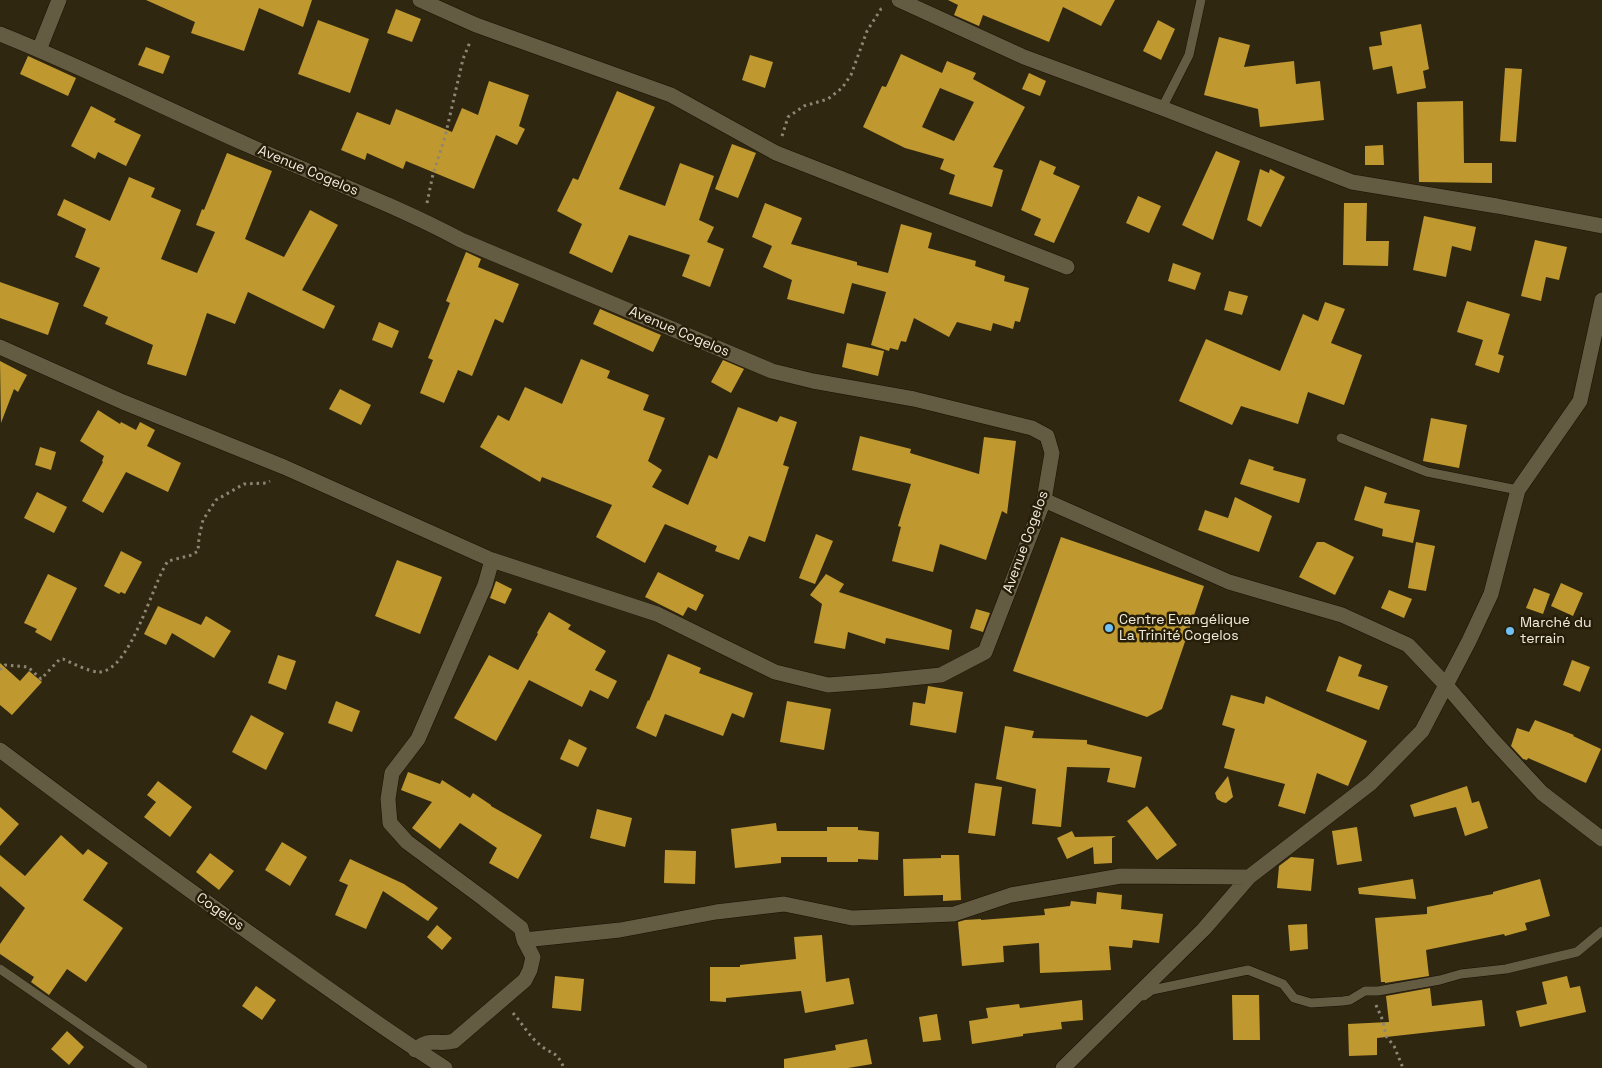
<!DOCTYPE html>
<meta charset="utf-8">
<style>
body{margin:0}
canvas{display:block;background:#302711}
</style>
<canvas width="1602" height="1068"></canvas>
<script>
const ctx = document.querySelector('canvas').getContext('2d');
ctx.lineJoin = 'round';
function paint(path, color) { ctx.fillStyle = color; ctx.fill(path, 'evenodd'); }
function trace(path, color, width, dash) { ctx.strokeStyle = color; ctx.lineWidth = width; ctx.lineCap = dash ? 'butt' : 'round'; ctx.setLineDash(dash || []); ctx.stroke(path); }
function write(font, color, halo, rows, align = 'center') {
  ctx.font = font + ' "Space Grotesk",sans-serif'; ctx.lineWidth = 5; ctx.setLineDash([]); ctx.textBaseline = 'middle'; ctx.strokeStyle = halo; ctx.fillStyle = color; for (const [text, x, y, turn = 0] of rows) {
    ctx.save(); ctx.translate(x, y); ctx.rotate((+turn || 0) * Math.PI / 180); ctx.textAlign = isNaN(turn) ? turn : align; if (halo) ctx.strokeText(text, 0, 0); ctx.fillText(text, 0, 0); ctx.restore();
  }
}
const building = new Path2D(`
 M146,0h166l-9,27 -44,-19 -15,43 -53,-18 4,-11z
 M948,0h167l-14,26 -38,-19 -14,35 -66,-27 -4,11 -25,-11 4,-10z
 M396,9l25,10 -9,23 -25,-9z
 M318,20l51,19 -19,54 -52,-19z
 M1158,20l17,9 -14,31 -18,-9z
 M1421,24l8,45 -6,2 3,17 -29,6 -5,-28 -19,4 -4,-23 13,-2 -2,-13z
 M1219,37l31,8 -6,22 50,-6 2,23 24,-3 4,39 -64,7 -2,-18 -54,-14z
 M146,47l24,9 -7,18 -25,-9z
 M901,54l41,19 5,-12 29,12 -3,6 52,28 -32,60 10,3 -11,37 -43,-13 6,-19 -15,-6 4,-10 -39,-11 -42,-21 19,-41 4,1zM940,88l34,14 -20,39 -32,-14z
 M750,55l23,7 -8,26 -23,-8z
 M28,56l48,22 -8,18 -48,-22z
 M1505,68l17,1 -6,73 -16,-1z
 M1029,73l17,8 -6,15 -18,-7z
 M489,81l40,14 -10,31 6,3 -8,16 -21,-10 -22,54 -68,-28 -3,8 -36,-16 -2,7 -24,-10 16,-38 33,13 6,-16 56,23 10,-24 16,7z
 M617,91l38,16 -36,82 46,17 15,-43 34,13 -15,44 15,7 -7,15 17,7 -14,38 -28,-11 8,-21 -61,-20 -17,38 -43,-20 13,-29 -25,-13 16,-33 5,2z
 M1463,101l1,62h28v20l-73,-1 -2,-80z
 M91,106l25,13 -2,3 27,13 -15,31 -28,-14 -3,7 -24,-13z
 M732,144l24,9 -18,45 -23,-9z
 M1383,145l1,20h-19v-19z
 M1216,151l24,10 -27,79 -31,-15z
 M227,153l45,18 -27,68 39,18 26,-47 28,15 -36,65 33,16 -11,23 -76,-37 -13,32 -28,-11 -21,63 -39,-12 6,-19 -48,-21 3,-7 -25,-11 17,-38 -25,-11 11,-28 -29,-14 7,-16 46,22 19,-44 26,11 -4,9 30,13 -20,49 36,14 18,-41 -19,-7 6,-16 2,1z
 M1040,160l16,7 -3,7 27,12 -26,57 -20,-8 7,-16 -20,-9z
 M1260,169l9,4 1,-4 15,8 -24,50 -14,-7z
 M1138,196l23,10 -12,27 -23,-10z
 M765,203l37,15 -11,26 66,18v3l31,8 13,-49 31,9 -4,15 48,13 -1,5 30,10 -1,5 25,7 -9,34 -5,-1 -2,8 -20,-6 -2,8 -34,-9 -8,15 -35,-19 -8,24 -5,-1 -3,9 -8,-2 -1,3 -18,-6 15,-53 -34,-9 -8,31 -57,-15 5,-19 -29,-13 9,-21 -20,-9z
 M1344,203h23l-1,38h23l-1,25 -45,-1z
 M1424,216l52,11 -5,24 -19,-5 -6,31 -33,-7z
 M1535,240l32,7 -8,33 -13,-3 -5,24 -20,-5z
 M466,252l15,7 -3,8 41,17 -16,39 -8,-4 -23,57 -14,-6 -14,33 -24,-10 13,-33 -5,-2 22,-55 -4,-2z
 M1173,263l28,10 -6,17 -27,-9z
 M0,282l59,21 -11,32 -48,-17z
 M1229,291l19,5 -6,19 -18,-5z
 M1467,301l43,13 -12,40 6,2 -5,17 -24,-8 8,-25 -26,-8z
 M1325,302l20,7 -14,34 31,12 -18,50 -36,-13 -10,32 -57,-18 -9,19 -53,-24 27,-62 74,32 23,-57 15,7z
 M600,309l61,26 -8,17 -60,-28z
 M379,322l20,9 -7,17 -20,-8z
 M847,343l37,8 -6,25 -36,-9z
 M581,359l29,12 -3,7 42,17 -6,15 22,8 -17,43 14,9 -10,17 36,18 21,-50 8,4 21,-52 39,15 3,-6 17,6 -14,43 6,2 -24,75 -16,-6 -10,24 -24,-9 2,-5 -52,-22 -20,39 -49,-26 16,-32 -70,-28 -2,5 -60,-35 18,-32 11,6 16,-34 37,17z
 M723,360l21,9 -13,24 -20,-11z
 M0,361l27,14 -9,17 -4,-3 -13,34z
 M340,389l31,16 -10,20 -32,-16z
 M98,410l22,14 1,-2 15,8 4,-8 15,8 -8,16 34,17 -13,29 -42,-20 -23,41 -21,-12 21,-39 -1,-1 2,-5 -24,-15z
 M1431,418l36,7 -8,43 -36,-7z
 M860,436l51,13 -1,4 69,21 5,-37 32,4 -9,73 -5,-3 -16,49 -46,-16 -7,28 -41,-11 9,-34 -3,-1 13,-42 -59,-14z
 M40,447l16,5 -5,18 -16,-5z
 M1249,459l25,8 -1,3 33,9 -7,24 -59,-19z
 M1365,486l22,7 -3,10 36,7 -7,33 -31,-7 1,-7 -29,-9z
 M37,492l30,15 -13,26 -30,-15z
 M1235,497l37,19 -13,36 -61,-22 7,-20 23,8z
 M816,534l17,7 -18,43 -16,-6z
 M1061,537l143,49 -42,123 -15,8 -134,-46z
 M1317,542h7l30,15 -19,38 -36,-18z
 M1416,542l19,4 -9,45 -18,-3z
 M121,551l21,11 -17,32 -4,-2 -2,2 -15,-8z
 M397,560l45,17 -22,57 -45,-18z
 M658,572l46,23 -8,16 -8,-4 -5,9 -38,-19z
 M48,574l29,14 -26,53 -16,-9 2,-3 -13,-6z
 M826,574l18,10 -5,8 113,38 -3,20 -63,-12 -1,6 -37,-12 -3,17 -31,-6 8,-39 -12,-9z
 M496,581l16,8 -7,15 -15,-6z
 M1561,583l22,10 -10,23 -22,-10z
 M1534,588l16,6 -7,20 -17,-6z
 M1389,590l23,9 -8,19 -23,-10z
 M158,606l43,19 5,-9 25,15 -17,27 -42,-25 -6,12 -22,-11z
 M976,609l14,4 -7,19 -13,-4z
 M549,612l22,13 -3,4 38,22 -11,19 22,11 -9,18 -18,-9 -8,17 -53,-27 -33,61 -42,-23 35,-63 29,15 20,-36 -1,-1z
 M668,654l33,14 -2,5 54,20 -9,25 -12,-5 -9,23 -58,-22 -9,23 -20,-9 12,-28 1,1z
 M278,655l18,6 -10,29 -18,-7z
 M1339,656l23,9 -4,11 30,10 -9,24 -53,-19z
 M1572,660l18,7 -10,25 -17,-7z
 M0,663l20,18 9,-10 13,11 -30,33 -12,-10z
 M928,686l35,6 -7,41 -46,-8 3,-23 12,2z
 M1231,695l33,9 2,-8 101,45 -19,45 -31,-13 -12,41 -27,-8 7,-22 -61,-16 11,-39 -13,-4z
 M336,701l24,10 -8,21 -24,-9z
 M787,701l44,8 -7,41 -44,-8z
 M251,715l33,18 -18,37 -34,-18z
 M1535,720l39,15 -1,1 28,13 -15,34 -58,-25 -1,2 -4,-1 -12,-13 6,-18 12,4z
 M1005,726l29,5 -2,7 55,2v4l55,13 -7,31 -28,-6 3,-14 -43,-1 -6,60 -29,-3 4,-35 -40,-10z
 M569,739l18,9 -9,19 -18,-8z
 M408,772l32,12 2,-4 28,18 3,-5 18,12v1l51,29 -24,44 -29,-16 8,-15 -37,-25 -20,26 -28,-21 20,-26 -31,-12z
 M1228,776l5,21 -7,6 -4,-1 -5,-3 -2,-6z
 M158,781l34,26 -22,30 -26,-20 12,-15 -9,-7z
 M975,783l27,4 -7,49 -27,-3z
 M1467,786l5,17 7,-2 9,27 -23,8 -9,-29 -42,10 -4,-12z
 M1147,806l30,39 -20,15 -30,-39z
 M0,807l19,17 -19,22z
 M597,809l35,9 -7,29 -35,-9z
 M776,823l1,8h50v-4h31v3l21,2 -1,28 -20,-1v3h-31v-5h-46v6l-46,5 -4,-39z
 M1357,827l5,34 -25,4 -5,-34z
 M1072,831l3,6 41,-1 -4,2v25l-18,1 -1,-17 -26,12 -10,-21z
 M61,835l22,20 5,-6 20,14 -25,37 40,28 -37,54 -19,-13 -18,26 -18,-13 3,-5 -34,-23v-10l25,-36 -25,-22v-31l25,21z
 M282,842l25,15 -17,29 -25,-16z
 M665,850l31,1 -1,33 -31,-1z
 M210,853l24,18 -15,19 -23,-18z
 M941,855h18l2,45 -18,1v-6l-39,1 -1,-37 38,-1z
 M1291,857l23,2 -3,32 -34,-3 2,-22z
 M350,859l54,25 34,24 -10,13 -45,-30 -17,38 -31,-14 13,-30 -9,-4z
 M1413,879l3,20 -57,-5 -1,-6z
 M1540,879l10,37 -25,7 2,7 -22,6 -1,-2 -78,16 3,26 -44,7v-1h-4l-6,-64 52,-4v-7l66,-13v-2z
 M1097,892l25,3 -1,14 42,5 -4,29 -26,-3 -1,8 -23,-2 2,24 -71,3 -1,-30 -36,3 1,16 -42,4 -4,-44 7,-2 16,-1v1l64,-5 -1,-6 26,-3 1,-5 25,3z
 M1307,924l1,25 -18,2 -2,-26z
 M437,925l15,13 -10,12 -15,-13z
 M822,935l4,47 23,-4 5,26 -49,9 -4,-22 -75,7v4l-16,-1v-34h30v-2l56,-6 -2,-22z
 M555,976l29,3 -3,32 -29,-3z
 M1567,976l3,12 10,-2 6,26 -66,15 -4,-16 31,-7 -5,-22z
 M256,986l20,14 -14,20 -20,-14z
 M1430,988l2,18 50,-6 3,26 -108,12v17l-28,1 -1,-32 41,-2 -3,-26z
 M1232,995h27l1,45h-27z
 M1082,1000l1,20 -22,2 1,7 -39,5v2l-51,8 -3,-23 19,-3 -2,-10 33,-4 1,4z
 M937,1014l4,26 -18,2 -4,-25z
 M67,1031l17,16 -15,18 -18,-16z
 M867,1039l5,25 -24,4h-64v-9l52,-9 -1,-5z`);
const path = new Path2D(`
 M782,136l6,-19 16,-11 24,-7 14,-11 9,-13 16,-44 14,-22 2,-1
 M427,203l6,-29 12,-37 18,-78 7,-17
 M0,670l5,-5 23,2 13,12 18,-19 4,-1c9,4 27,13 36,13 32,-1 53,-88 69,-111l24,-6 6,-4 1,-14 4,-17 13,-20 28,-16 22,-1 4,-2
 M1376,1005l7,16 3,15 8,10 9,22
 M513,1013c9,10 16,23 26,31 13,12 16,4 25,24`);
const service = new Path2D(`
 M1162,108l27,-53 12,-55
 M1341,438l86,34 91,18
 M0,969l143,99
 M1144,996l8,-6 96,-20 35,14 11,14 17,5 32,-2 7,-1 15,-9h13l62,-11 21,-6 45,-5 71,-17 25,-21`);
const minor = new Path2D(`
 M420,0l56,25 195,70 105,58 291,114
 M899,0l125,57 138,51 190,74 145,24 105,20
 M0,34c85,34 166,75 250,112 70,31 143,58 211,94l311,131 41,10 101,18 118,29 15,8 5,17 -8,47 -59,152 -44,23 -60,6 -53,4 -53,-13 -118,-58 -165,-54 -208,-93 -161,-65 -123,-55
 M39,50l20,-50
 M1044,500l185,82 113,33 66,30 38,40 46,54 50,54 60,46
 M0,750c93,70 187,139 282,206 54,38 107,77 163,112
 M524,940l96,-10 96,-18 68,-8 68,14 102,-4 57,-19 110,-19 128,1
 M415,1050c17,-14 21,-4 39,-9l71,-61 5,-10 3,-13 -9,-17 -3,-12 -37,-29 -77,-57 -17,-19 -2,-24 4,-26 26,-34 67,-154 7,-25
 M1063,1068l141,-139 45,-52 122,-94 51,-52 47,-90 22,-47 27,-104 62,-89 22,-101`);
const markers = [
 [1109,628,5,"#70c2f4"],
 [1510,631,5,"#70c2f4"]
];
const streetNames = [
 ["Avenue Cogelos",308,171,23],
 ["Avenue Cogelos",679,332,23],
 ["Avenue Cogelos",1026,542,-70],
 ["Cogelos",220,912,35]
];
const poiNames = [
 ["Centre Evangélique",1119,620],
 ["La Trinité Cogelos",1119,636],
 ["Marché du",1520,623],
 ["terrain",1520,639]
];
paint(building, '#bf992f');
trace(service, '#181000', 10);
trace(minor, '#181000', 16);
trace(path, '#8e8674', 3, [2.5, 4]);
trace(service, '#645b43', 9);
trace(minor, '#645b43', 15);
for (const [x, y, r, color] of markers) { const dot = new Path2D(); dot.arc(x, y, r, 0, 2 * Math.PI); ctx.fillStyle = color; ctx.fill(dot); trace(dot, '#261e08', 2); }
write('14px', '#f2ecdf', '#261e08', streetNames);
write('14px', '#f2ecdf', '#261e08', poiNames, 'left');
</script>
